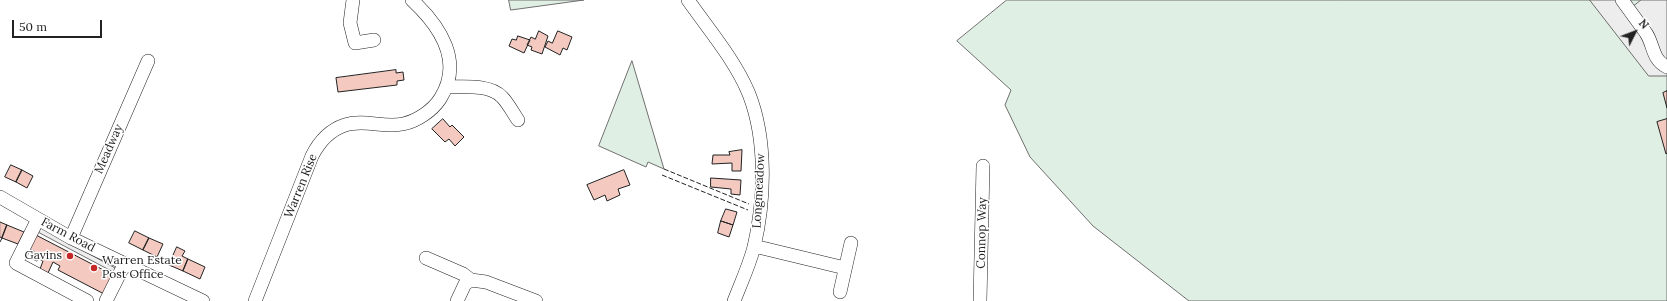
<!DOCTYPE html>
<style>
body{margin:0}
#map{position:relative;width:1667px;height:301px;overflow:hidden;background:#fff;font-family:Lora,serif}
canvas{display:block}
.north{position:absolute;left:1615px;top:12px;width:40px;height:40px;-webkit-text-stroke:3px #fff;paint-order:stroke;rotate:48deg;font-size:11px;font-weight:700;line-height:16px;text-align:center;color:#222}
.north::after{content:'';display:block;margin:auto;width:14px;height:18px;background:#222;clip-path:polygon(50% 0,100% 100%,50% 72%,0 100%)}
.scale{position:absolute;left:12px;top:20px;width:90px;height:18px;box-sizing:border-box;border:2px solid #222;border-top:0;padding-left:5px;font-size:12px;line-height:14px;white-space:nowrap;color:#222;-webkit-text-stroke:3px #fff;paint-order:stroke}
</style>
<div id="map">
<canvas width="1667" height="301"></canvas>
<div class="north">N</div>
<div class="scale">50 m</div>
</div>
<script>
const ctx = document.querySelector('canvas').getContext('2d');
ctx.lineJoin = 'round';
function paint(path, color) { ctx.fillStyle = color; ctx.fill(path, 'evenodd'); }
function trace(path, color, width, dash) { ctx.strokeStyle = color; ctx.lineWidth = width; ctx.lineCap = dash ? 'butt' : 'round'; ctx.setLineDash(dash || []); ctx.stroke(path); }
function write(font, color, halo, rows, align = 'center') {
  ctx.font = font + ' Lora,serif'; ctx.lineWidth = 3; ctx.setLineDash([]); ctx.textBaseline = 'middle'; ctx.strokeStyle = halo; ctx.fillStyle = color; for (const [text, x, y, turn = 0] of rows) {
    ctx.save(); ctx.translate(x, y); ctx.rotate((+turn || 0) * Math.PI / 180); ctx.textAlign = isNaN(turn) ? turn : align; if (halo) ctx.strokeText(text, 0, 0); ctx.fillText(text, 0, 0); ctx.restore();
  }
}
const green = new Path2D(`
 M509,0h75l-73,10z
 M1007,0h660v301h-478l-96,-75 -63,-69 -25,-52 6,-15 -54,-49z
 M632,61l32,108 -16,-7 -2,5 -47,-21z`);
const parking = new Path2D(`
 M1590,0h36l6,7 9,-7h26v76h-18z
 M38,226l79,43 -2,4 -79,-42z`);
const building = new Path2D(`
 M539,31l9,5 -6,18 -11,-4 1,-3 -5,-2 4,-8 4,2z
 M558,31l14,6 -5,13 -4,-2 -3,7 -15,-8 3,-6 4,2z
 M518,36l12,4 -6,13 -15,-7 3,-7 4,1z
 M396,70v3l7,-1 1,8 -7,1v4l-59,7 -2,-14z
 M1667,91v17l-4,-15z
 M443,119l7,8 2,-2 12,12 -9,9 -6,-7 -4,3 -13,-13z
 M1667,119v34l-1,1 -9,-32z
 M742,150l-1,21h-9v-8l-20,1 1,-9h17l-1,-3z
 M11,165l11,5 -6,12 -11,-5z
 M22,170l11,6 -6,12 -11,-6z
 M624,170l6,15 -12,4 2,6 -13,6 -2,-6 -11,5 -7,-15z
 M711,178l30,2 -1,15 -9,-1v-5l-20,-2z
 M726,209l11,3 -4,13 -12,-4z
 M721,221l12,4 -4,12 -11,-4z
 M0,222l7,3 -5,13 -2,-1z
 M7,225l17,7 -6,12 -16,-6z
 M135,231l14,7 -6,12 -14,-7z
 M34,234l81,42 -9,19 -48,-25 2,-4 -7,-4 -5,11 -8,-4 3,-8 -4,-2 -2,2 -7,-3 4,-7 -7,-3z
 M149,238l14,6 -6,13 -14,-7z
 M177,247l8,4 -3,5 6,3 -5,12 -14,-6z
 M188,259l17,8 -5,12 -17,-8z`);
const minor = new Path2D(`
 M353,0l-3,23 5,20 19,-3
 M688,0c21,30 47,60 61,94 18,46 16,106 5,153 -5,19 -13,36 -20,54
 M1622,0c8,11 16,22 24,33 8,12 6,27 21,34
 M447,87c16,0 43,-3 55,10 6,6 11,16 16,23
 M0,197l71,41 132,63
 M38,219l-22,44 71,38
 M71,238l77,-177
 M754,246l91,22
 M426,258l37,16 8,6 15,2 50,19
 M840,292l11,-49
 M106,301l18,-36
 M255,301l57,-145c7,-14 18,-26 33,-31 19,-6 39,3 58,-1 14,-3 29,-13 37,-25 24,-37 0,-73 -28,-99
 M457,301l8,-17 6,-4
 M980,301l3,-135`);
const fence = new Path2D(`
 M664,169l85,35
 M662,175l86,35
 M0,242l2,-4`);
const markers = [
 [70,256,4,"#c62828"],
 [94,268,4,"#c62828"]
];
const streetNames = [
 ["Meadway",109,149,-66],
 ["Warren Rise",301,186,-68],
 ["Longmeadow",759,191,-87],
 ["Connop Way",982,233,-89],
 ["Farm Road",68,235,28]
];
const poiNames = [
 ["Gavins",62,256],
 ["Warren Estate",102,261,"left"],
 ["Post Office",102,275,"left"]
];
paint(green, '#e0efe3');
trace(green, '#6f6f6f', 1);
paint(parking, '#ededed');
trace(parking, '#6f6f6f', 1);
paint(building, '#f3c9c0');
trace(building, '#222', 1);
trace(minor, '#222', 14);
trace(minor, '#fff', 13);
trace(fence, '#222', 1, [5, 2]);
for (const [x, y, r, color] of markers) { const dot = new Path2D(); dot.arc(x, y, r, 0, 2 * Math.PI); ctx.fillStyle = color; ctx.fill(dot); trace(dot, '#fff', 1.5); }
write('12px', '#222', '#fff', streetNames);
write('12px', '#222', '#fff', poiNames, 'right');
</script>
